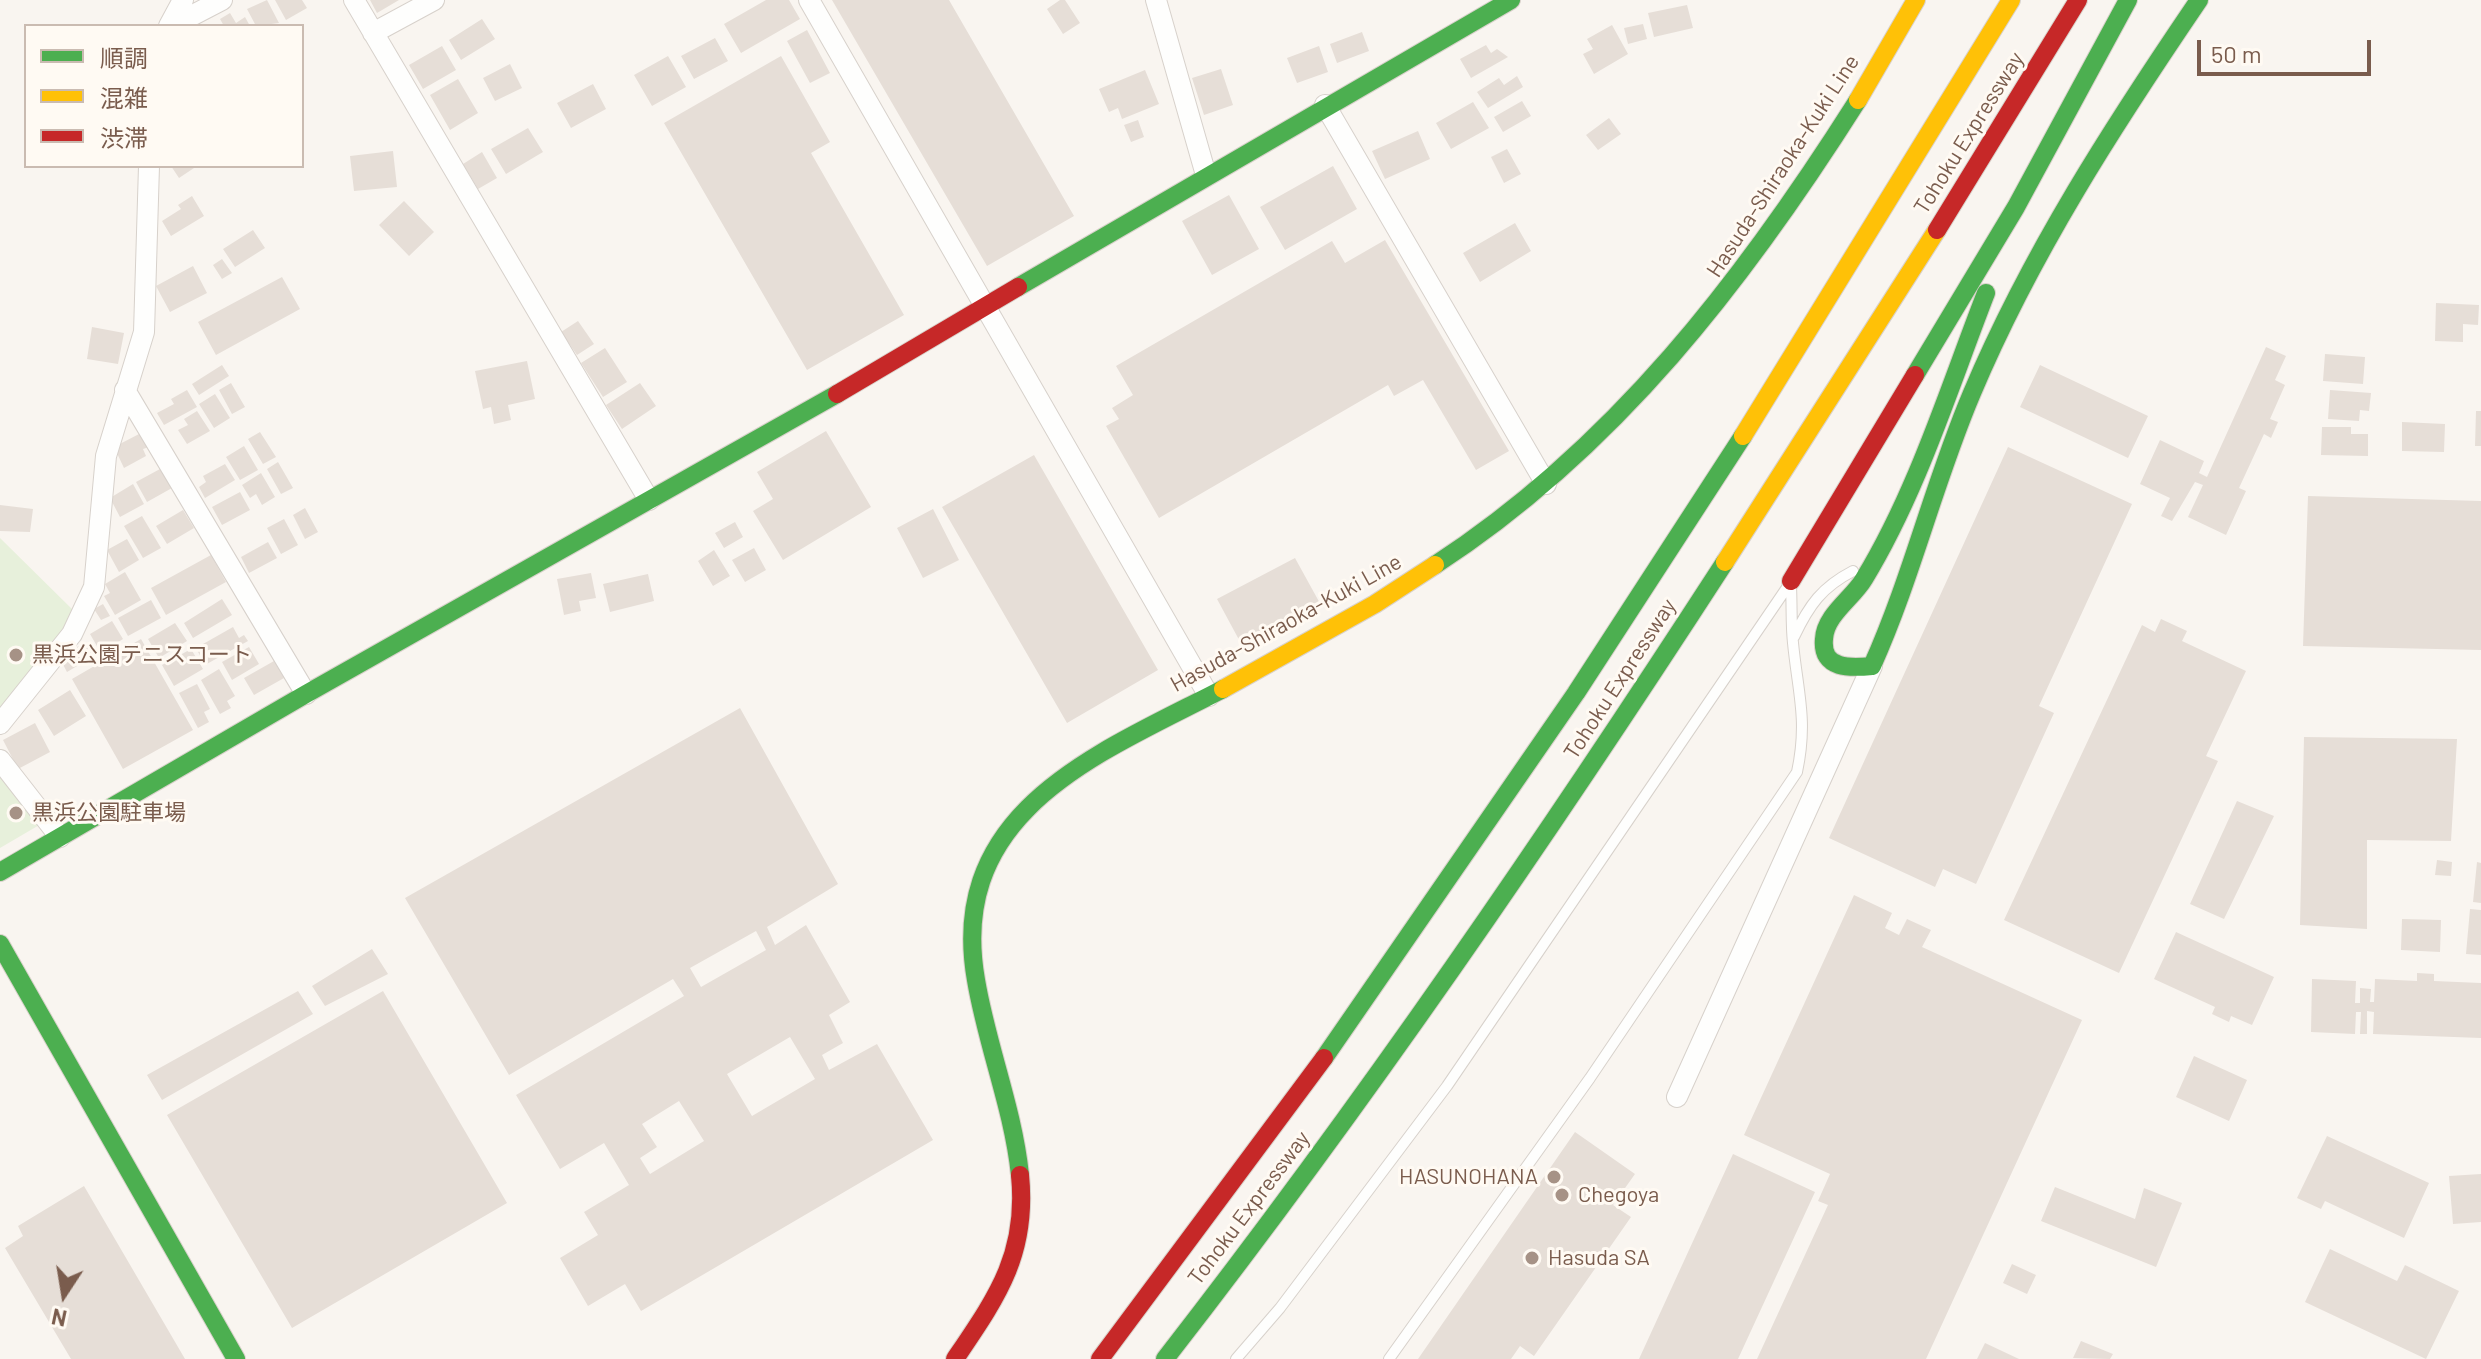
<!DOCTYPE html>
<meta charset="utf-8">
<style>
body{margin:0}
#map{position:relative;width:2481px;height:1359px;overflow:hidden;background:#f9f5f0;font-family:Barlow,"Noto Sans JP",sans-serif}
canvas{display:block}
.legend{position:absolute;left:24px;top:24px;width:280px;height:144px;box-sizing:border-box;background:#fffaf3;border:2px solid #cabbb1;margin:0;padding:10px 14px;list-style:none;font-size:24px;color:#7a5c4d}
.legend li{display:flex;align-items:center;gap:16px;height:40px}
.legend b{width:40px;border:2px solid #cabbb1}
.north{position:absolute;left:24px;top:1255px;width:80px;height:80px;-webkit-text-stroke:6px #fffaf3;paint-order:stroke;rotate:192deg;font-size:22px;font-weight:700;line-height:32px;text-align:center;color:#7a5c4d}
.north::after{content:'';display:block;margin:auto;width:28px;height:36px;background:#7a5c4d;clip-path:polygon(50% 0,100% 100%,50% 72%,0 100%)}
.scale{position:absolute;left:2197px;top:40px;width:174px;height:36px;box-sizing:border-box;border:4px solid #7a5c4d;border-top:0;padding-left:10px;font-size:24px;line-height:28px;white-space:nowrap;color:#7a5c4d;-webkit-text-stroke:6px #fffaf3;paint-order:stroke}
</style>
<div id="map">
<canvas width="2481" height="1359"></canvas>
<ul class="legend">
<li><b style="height:10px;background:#4caf50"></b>順調</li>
<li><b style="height:10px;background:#ffc107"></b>混雑</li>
<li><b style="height:10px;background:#c62828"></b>渋滞</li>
</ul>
<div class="north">N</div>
<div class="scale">50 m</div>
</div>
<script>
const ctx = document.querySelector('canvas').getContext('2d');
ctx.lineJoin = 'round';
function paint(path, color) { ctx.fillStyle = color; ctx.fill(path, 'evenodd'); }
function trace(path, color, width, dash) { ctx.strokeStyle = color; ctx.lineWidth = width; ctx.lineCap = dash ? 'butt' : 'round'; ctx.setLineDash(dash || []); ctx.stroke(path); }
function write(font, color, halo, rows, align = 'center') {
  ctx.font = font + ' Barlow,"Noto Sans JP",sans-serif'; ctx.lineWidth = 6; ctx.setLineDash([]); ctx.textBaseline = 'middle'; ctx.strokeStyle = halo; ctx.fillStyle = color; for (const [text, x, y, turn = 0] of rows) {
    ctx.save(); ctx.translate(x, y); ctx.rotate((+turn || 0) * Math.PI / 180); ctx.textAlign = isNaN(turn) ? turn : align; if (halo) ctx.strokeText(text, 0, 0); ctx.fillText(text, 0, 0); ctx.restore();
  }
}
const green = new Path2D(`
 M0,538l74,73 -36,58 -38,47z
 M0,775l41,49 -41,24z`);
const building = new Path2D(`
 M267,0l12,23 -23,3 -9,-17z
 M275,0h27l5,8 -21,12z
 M370,0h29l-22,13z
 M766,0h23l11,19 -59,34 -17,-29z
 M832,0h117l125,216 -87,50z
 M1060,0h5l15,23 -17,11 -16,-25z
 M1687,5l6,23 -39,9 -6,-24z
 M230,13l6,10 9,-6 5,9h-26l-4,-7z
 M482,19l13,20 -34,21 -12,-20z
 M1643,24l4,15 -19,5 -4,-16z
 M1612,25l16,29 -34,20 -11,-20 10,-5 -6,-10z
 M807,30l23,43 -20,10 -23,-42z
 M1362,32l7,19 -32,12 -7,-19z
 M715,38l13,23 -34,18 -13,-23z
 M1486,45l5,8 6,-4 11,8 -37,21 -11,-19z
 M442,46l14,24 -33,19 -14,-24z
 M1319,46l9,26 -31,11 -10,-25z
 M668,56l18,31 -34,19 -18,-31z
 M781,56l49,86 -19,11 93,162 -97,55 -143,-247z
 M510,64l12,24 -27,13 -12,-23z
 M1221,69l12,36 -29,10 -12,-37z
 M1145,70l14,34 -37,15 -4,-11 -9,4 -10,-23z
 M1517,76l6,11 -35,21 -11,-16 22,-14 5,7z
 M458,79l20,34 -28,17 -20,-35z
 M593,84l13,25 -35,19 -14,-25z
 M1522,101l9,15 -28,16 -9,-15z
 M1473,102l16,26 -38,21 -15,-26z
 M1609,118l12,16 -23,16 -12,-15z
 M1138,120l6,17 -13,5 -7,-17z
 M528,128l15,24 -37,22 -15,-25z
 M1418,131l12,28 -45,20 -13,-28z
 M1507,149l14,25 -17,9 -13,-26z
 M393,151l4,36 -43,4 -4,-35z
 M482,152l15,26 -19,11 -15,-25z
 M171,166h26l-18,12z
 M1333,166l24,43 -72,41 -25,-43z
 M1229,195l30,54 -47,26 -30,-54z
 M192,196l12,20 -33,20 -9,-15 19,-12 -3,-4z
 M404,201l30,31 -25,24 -30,-31z
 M1515,223l16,28 -51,31 -17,-29z
 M253,230l12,18 -30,19 -12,-18z
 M1385,240l124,211 -33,19 -53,-90 -29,16 -6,-11 -229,133 -53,-92 13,-7 -7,-11 21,-13 -17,-29 216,-125 13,22z
 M222,259l10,14 -10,6 -9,-14z
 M193,266l14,27 -37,19 -14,-26z
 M282,277l18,32 -84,46 -18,-33z
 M2436,303l43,2 -1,20 -15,-1v18l-28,-1z
 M578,321l16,23 -17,11 -16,-23z
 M92,327l32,6 -6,31 -31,-5z
 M2266,347l20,9 -11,24 10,5 -15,34 8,3 -7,16 -7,-4 -25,54 7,3 -20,44 -38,-18 15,-32 -8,-3 -23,39 -11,-5 9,-18 -30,-14 20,-44 44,21 -5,12 8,4z
 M605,348l22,34 -24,15 -22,-34z
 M2325,354l40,3 -2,27 -40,-3z
 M527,361l8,38 -27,6 3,15 -17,4 -3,-17 -8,2 -8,-38z
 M222,365l7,11 -30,19 -7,-11z
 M2040,365l108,51 -20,42 -108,-51z
 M231,383l14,24 -13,7 -13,-24z
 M640,383l16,23 -34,23 -16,-24z
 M187,390l10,17 -33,18 -7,-12 17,-9 -3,-5z
 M2330,390l41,3 -2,18 -9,-1 -1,11 -31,-2z
 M215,394l15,24 -16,10 -15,-24z
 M197,411l13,20 -23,13 -9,-14 10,-5 -4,-6z
 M2476,411h5v35h-6z
 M2402,422l43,2 -1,28 -42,-1z
 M2322,427h29v7h17v22l-47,-1z
 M826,431l45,76 -88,53 -30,-49 20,-12 -16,-27z
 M260,432l16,25 -13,7 -15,-25z
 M141,433l8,14 -6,2 3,7 -22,12 -10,-21z
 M244,446l14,24 -18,10 -14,-23z
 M2008,447l124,57 -93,202 15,7 -78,171 -33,-15 -8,18 -106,-49z
 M1034,455l124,215 -91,53 -125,-216z
 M278,462l15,26 -12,6 -14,-25z
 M225,464l10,16 -30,18 -6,-11 7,-5 -3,-6z
 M160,469l12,19 -25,14 -11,-20z
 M261,473l14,24 -13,8 -6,-11 -6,4 -8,-13z
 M133,484l11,20 -24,13 -10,-19z
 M240,492l10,18 -28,15 -10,-18z
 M2308,496l173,5v149l-178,-4z
 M0,505l33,4 -3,23 -30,-1z
 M305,508l13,24 -13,7 -12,-24z
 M933,509l26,51 -36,18 -26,-50z
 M183,510l11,18 -27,16 -11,-18z
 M142,516l19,32 -18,10 -19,-32z
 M284,519l14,26 -17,9 -14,-26z
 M735,522l8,15 -19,11 -9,-15z
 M127,539l12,21 -20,12 -12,-22z
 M268,542l9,16 -28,15 -8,-16z
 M754,548l12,22 -21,12 -13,-22z
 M714,550l16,26 -17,10 -15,-25z
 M211,555l15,27 -60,33 -15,-27z
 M1295,558l27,49 -78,42 -27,-50z
 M125,572l16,28 -26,15 -11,-19 6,-3 -5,-9z
 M591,573l5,25 -17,3 2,10 -17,4 -7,-36z
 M648,574l6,27 -44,11 -7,-28z
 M222,599l10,16 -39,23 -9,-15z
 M151,600l10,18 -33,18 -10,-18z
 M103,604l7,12 -9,4 -7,-11z
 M2161,619l26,12 -5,10 64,30 -40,85 12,5 -99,212 -115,-53 138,-295 13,7z
 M112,621l11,18 -22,14 -11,-19z
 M175,623l12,18 -28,17 -11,-19z
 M233,627l6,11 5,-3 4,6 -43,24 -9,-17z
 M141,639l52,91 -70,39 -51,-90z
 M86,642l8,14 -27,16 -8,-15z
 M249,647l10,17 -27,16 -10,-18z
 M191,649l12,20 -29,17 -12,-21z
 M274,661l10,17 -30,17 -10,-17z
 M219,669l16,27 -8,5 4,7 -11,6 -19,-34z
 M197,684l13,25 -6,3 5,10 -11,6 -19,-35z
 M70,690l16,26 -32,20 -16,-26z
 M740,708l98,176 -71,43 8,18 31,-20 44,77 -21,13 14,28 -21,12 7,15 48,-26 56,96 -292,171 -16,-27 -37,22 -28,-48 38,-23 -14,-23 45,-27 -25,-42 -44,26 -44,-74 168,-99 -11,-17 -164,96 -104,-177zM756,931l10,19 -65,37 -11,-19zM790,1037l25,42 -63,37 -25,-42zM679,1101l25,40 -54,33 -10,-16 17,-11 -15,-23z
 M35,723l15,29 -32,17 -15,-29z
 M2304,737l153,2 -6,102 -84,-1v89l-67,-4z
 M2237,801l37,15 -50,103 -34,-15z
 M2437,860l15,2 -1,14 -16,-1z
 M2477,862l4,1v40l-8,-1z
 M1854,895l38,18 -7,15 14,7 8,-16 24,11 -9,17 160,73 -156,339h-169l71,-154 -10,-4 12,-27 -86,-39z
 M2470,909l11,1v45l-15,-1z
 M2402,919l39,1 -1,32 -39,-2z
 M2176,932l98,45 -22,48 -21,-9 -2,6 -17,-8 3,-7 -61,-28z
 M372,949l16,25 -63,32 -13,-20z
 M2417,973l17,1v7l47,2v55l-108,-4 1,-22 -7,-1v23h-7l1,-22h-5l-1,22 -44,-2 1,-53 44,2 -1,22h5v-15l11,1 -1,13h4l1,-23 42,2z
 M298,991l15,23 -151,86 -15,-25z
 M383,991l124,212 -215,125 -125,-213z
 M2194,1056l53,24 -18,41 -53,-24z
 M1575,1132l60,42 -22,31 18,12 -97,139 -14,-10 -9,13h-93z
 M2327,1136l102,47 -25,55 -79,-37 -4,8 -24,-11z
 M1733,1154l82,38 -77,167h-99z
 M2481,1174v48l-28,2 -4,-48z
 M84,1186l101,173h-114l-66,-111 18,-12 -5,-10z
 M2055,1187l80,32 9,-31 38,15 -26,64 -115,-46z
 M2330,1249l67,32 8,-16 54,26 -33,68 -121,-57z
 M2012,1264l24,11 -9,19 -24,-11z
 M2081,1341l32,13 -3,5 -37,-1z
 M1985,1343l34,16h-42z`);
const lane = new Path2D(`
 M1794,637c15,-32 28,-50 59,-66
 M1236,1359l44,-51 167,-222 341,-500
 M1389,1359l201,-281 207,-306c11,-52 1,-78 -4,-129 -2,-18 -1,-38 -2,-56`);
const street = new Path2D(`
 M354,0l295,500
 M809,0l400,696
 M1156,0l50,175
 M169,26l14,-26
 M172,26l50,-26
 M373,33l61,-33
 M1325,105l221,379
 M125,390l181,304
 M0,724l72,-90 22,-47 12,-131 38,-124 5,-166
 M0,760l60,77
 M1677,1097l195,-431`);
const fast = new Path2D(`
 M1018,287l493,-287
 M1915,375l101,-168 112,-207
 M1435,565c180,-117 309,-285 423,-465
 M1872,666c40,-89 62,-184 100,-273 59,-140 142,-268 227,-393
 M1872,666c-21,2 -51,4 -48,-27 1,-24 29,-41 40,-60 53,-87 85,-191 122,-286
 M0,872l306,-178 531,-300
 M0,944l236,415
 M1324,1058l252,-365 167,-257
 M1020,1175c-7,-67 -33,-129 -44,-195 -30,-170 124,-227 247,-291
 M1165,1359c200,-257 383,-524 560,-797`);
const slow = new Path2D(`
 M1858,100l58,-100
 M1743,436l268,-436
 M1725,562l212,-332
 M1223,689l152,-85 60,-39`);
const jam = new Path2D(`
 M1937,230l141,-230
 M837,394l181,-107
 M1791,581l124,-206
 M955,1359c42,-62 73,-105 65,-184
 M1100,1359l224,-301`);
const markers = [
 [16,655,8,"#a69286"],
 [16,813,8,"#a69286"],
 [1554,1177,8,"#a69286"],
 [1562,1195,8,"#a69286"],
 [1532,1258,8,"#a69286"]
];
const streetNames = [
 ["Tohoku Expressway",1969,133,-58],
 ["Hasuda-Shiraoka-Kuki Line",1783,166,-57],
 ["Hasuda-Shiraoka-Kuki Line",1286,623,-29],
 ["Tohoku Expressway",1620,679,-57],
 ["Tohoku Expressway",1249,1208,-53]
];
const poiNames = [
 ["黒浜公園テニスコート",32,655],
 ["黒浜公園駐車場",32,813],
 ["HASUNOHANA",1538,1177,"right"],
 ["Chegoya",1578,1195],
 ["Hasuda SA",1548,1258]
];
paint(green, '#e7f0db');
paint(building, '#e6ded7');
trace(lane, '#d7d1cb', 12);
trace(street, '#d7d1cb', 22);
trace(fast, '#d9d2cb', 20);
trace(slow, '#d9d2cb', 20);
trace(jam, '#d9d2cb', 20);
trace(lane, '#fefefd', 10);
trace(street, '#fefefd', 20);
trace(fast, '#4caf50', 18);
trace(slow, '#ffc107', 18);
trace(jam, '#c62828', 18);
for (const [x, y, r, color] of markers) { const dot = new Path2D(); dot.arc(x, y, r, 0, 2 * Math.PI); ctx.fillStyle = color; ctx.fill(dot); trace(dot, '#fffaf3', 3); }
write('22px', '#7a5c4d', '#fffaf3', streetNames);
write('22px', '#7a5c4d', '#fffaf3', poiNames, 'left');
</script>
